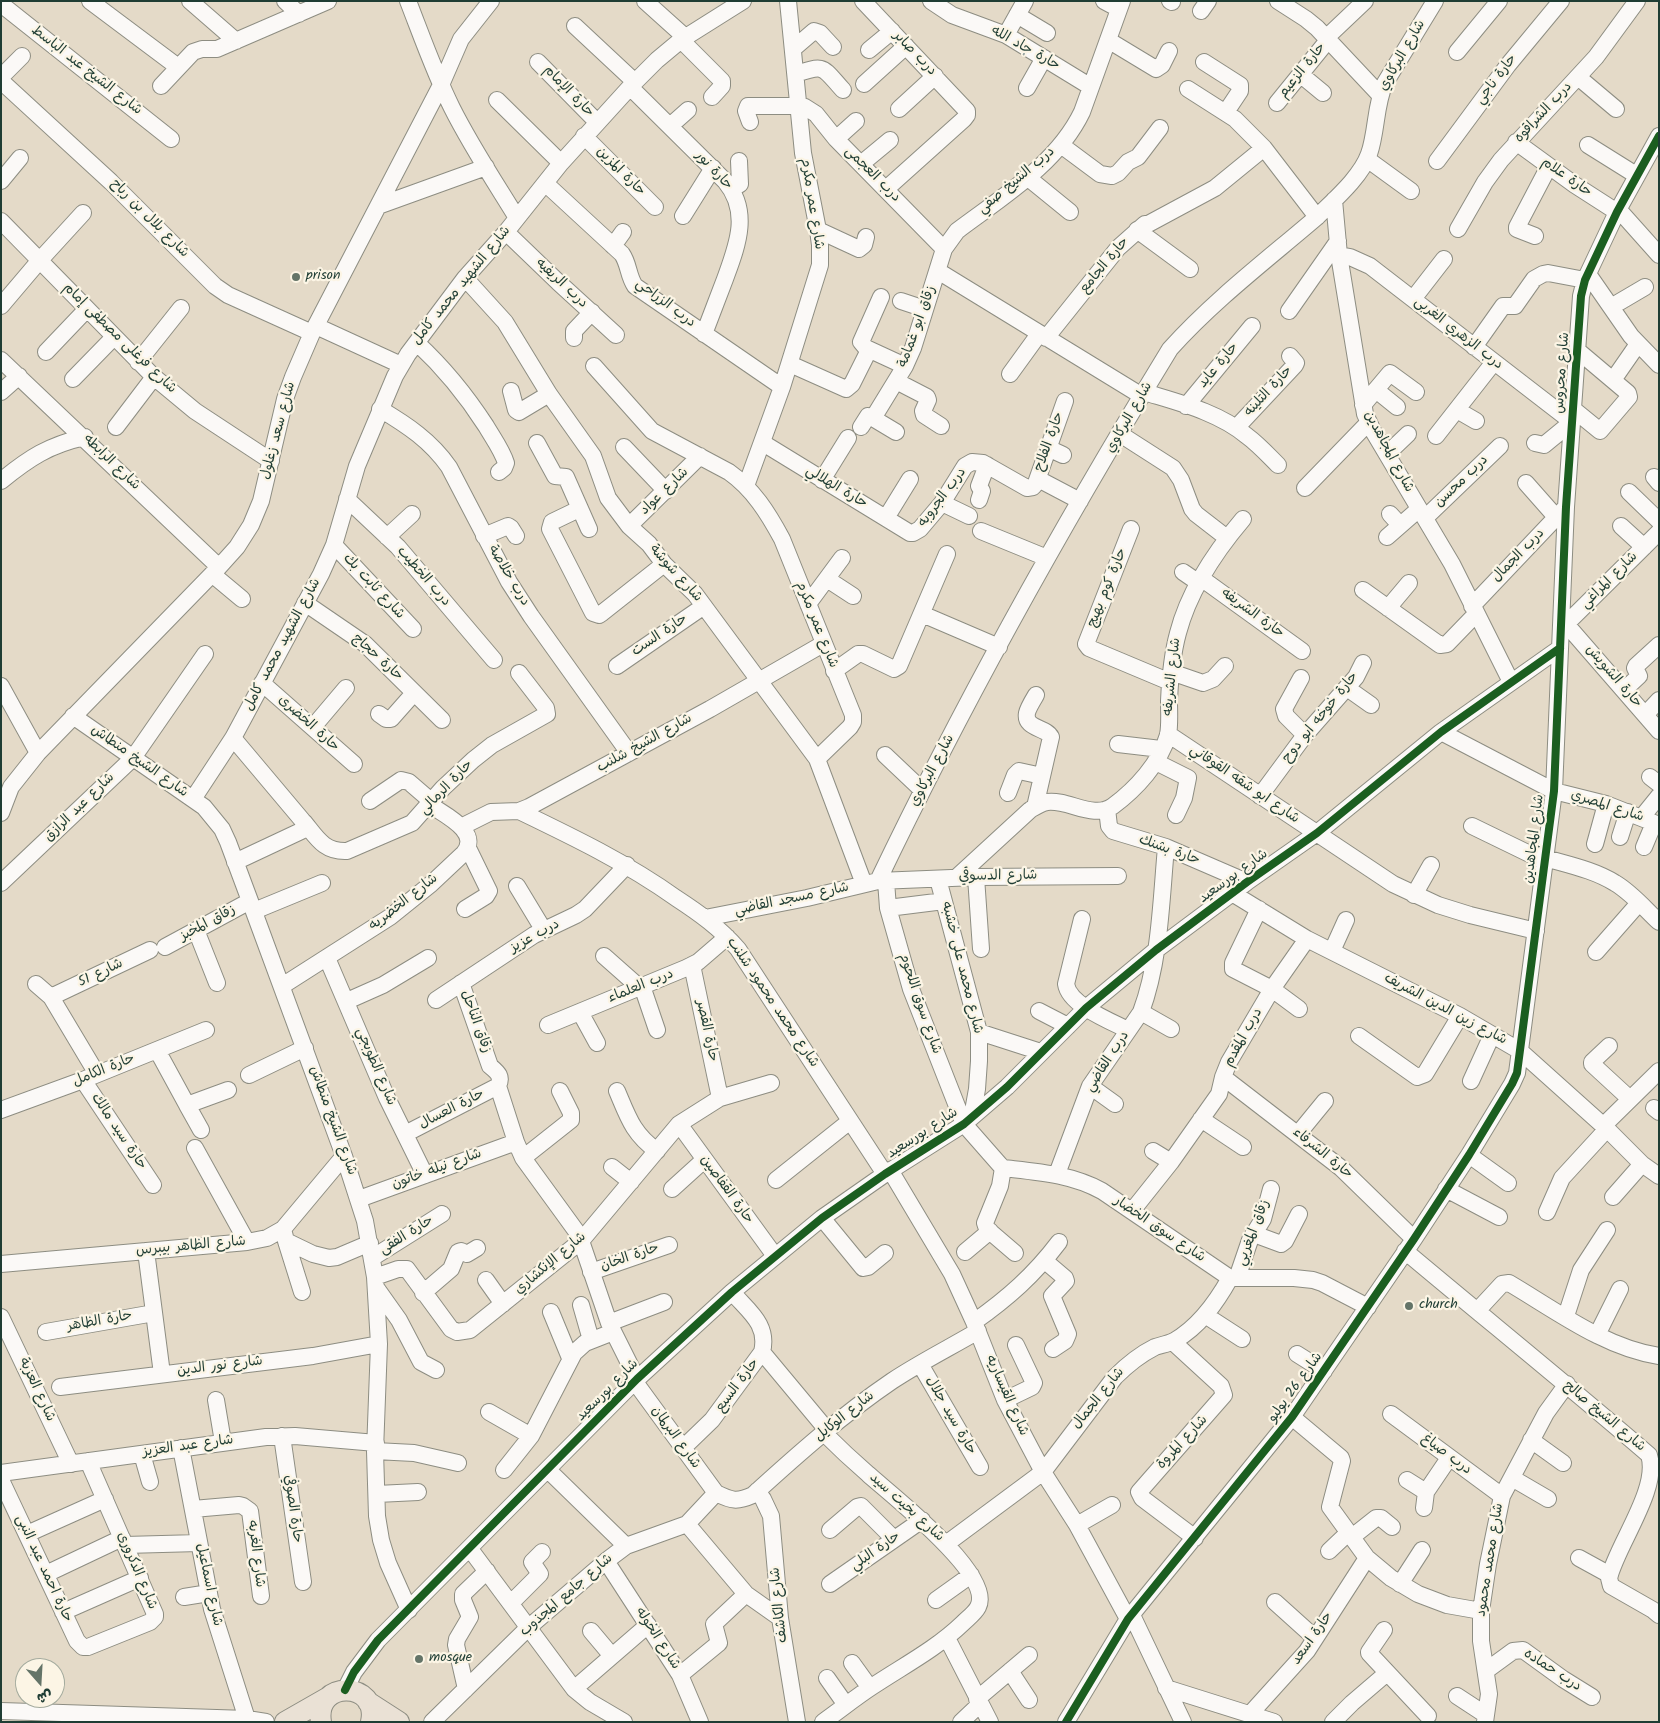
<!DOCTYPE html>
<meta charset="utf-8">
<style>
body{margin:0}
#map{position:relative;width:1660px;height:1723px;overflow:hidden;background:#e4dac8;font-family:Kalam,"Playpen Sans Arabic",sans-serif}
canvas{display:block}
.frame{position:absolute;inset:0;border:2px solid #1f3d34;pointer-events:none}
.north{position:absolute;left:15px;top:1658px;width:50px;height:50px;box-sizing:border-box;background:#fcf5e5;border:1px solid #a4ab9e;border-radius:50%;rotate:161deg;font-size:14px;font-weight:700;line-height:20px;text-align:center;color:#1f3d34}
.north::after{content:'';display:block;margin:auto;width:18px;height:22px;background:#647468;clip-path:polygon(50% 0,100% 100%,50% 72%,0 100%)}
</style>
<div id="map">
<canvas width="1660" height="1723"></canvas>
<div class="frame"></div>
<div class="north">ش</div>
</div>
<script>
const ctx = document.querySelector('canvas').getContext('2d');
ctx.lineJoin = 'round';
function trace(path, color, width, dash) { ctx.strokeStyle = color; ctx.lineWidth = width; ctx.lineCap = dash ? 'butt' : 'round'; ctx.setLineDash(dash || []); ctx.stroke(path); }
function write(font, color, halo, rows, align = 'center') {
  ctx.font = font + ' Kalam,"Playpen Sans Arabic",sans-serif'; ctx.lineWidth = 4.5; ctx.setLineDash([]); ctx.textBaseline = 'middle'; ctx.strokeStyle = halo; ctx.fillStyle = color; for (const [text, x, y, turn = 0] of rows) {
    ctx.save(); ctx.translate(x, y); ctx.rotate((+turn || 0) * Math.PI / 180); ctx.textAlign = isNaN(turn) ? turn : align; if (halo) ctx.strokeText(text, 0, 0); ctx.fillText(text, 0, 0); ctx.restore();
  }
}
const minor = new Path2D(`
 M90,1l88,66
 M190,1l46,40
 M285,1l14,13
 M408,1c14,36 27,73 44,107 19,38 43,74 65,110
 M645,1l40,36
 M863,1l104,110v4l-3,4 -78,70
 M931,1l21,14 54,20 85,52
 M1104,1l15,8
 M1170,1l2,1
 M1278,1l28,18 11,9 63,67
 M1,4l170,135
 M1201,11l7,-10
 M1017,15l30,18
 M575,26l60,56
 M1006,35l19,-34
 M1327,37l38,-36
 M681,40l41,41v5l-10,11
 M1108,40l48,29 6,-4 7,-14
 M793,49l21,-18 6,2 13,14
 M869,50l23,-19
 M1457,52l42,-51
 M538,62l59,60
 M1204,62l36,23v6l-14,21
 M796,74c30,-10 26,-7 47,16
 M1300,74l23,19
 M1,77l21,-21
 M1578,77l38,32
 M1,81l110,101 104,104 13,9 84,38
 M864,84l42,-38
 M161,86l32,-34 9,-3h15l111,-48
 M630,87l95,94c26,31 12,65 0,98 -7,18 -14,37 -21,55
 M1027,88l17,-30
 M1188,89l47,30 29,29 53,69
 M497,100l64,63
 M1277,103l52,-64
 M899,109l36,-33
 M750,122l-4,-11 2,-5h51l6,1 11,7 20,25 108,110
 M670,126l18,-16
 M584,136l71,71
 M836,139l20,-18
 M1516,142l59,43 42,27
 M1061,145l39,29 12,2 6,-3 10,-11 10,-5 22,-29
 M1588,145l48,30
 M1367,159l44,32
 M1437,161l71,-96 53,-64
 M861,164l29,-24
 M1027,177l43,35
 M1,181l19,-23
 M545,183l77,71c7,10 6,22 13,32l147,101
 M732,189l8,-5 -1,-23
 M1334,200l5,55 26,159 8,17 79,133 59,118
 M378,206l108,-39
 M1618,209l41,46
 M683,216l30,-48
 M1,221l153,156 41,34 76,50
 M1458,229l27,-47 16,-22 95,-103 41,-56
 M818,230l41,19 5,-4 2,-8
 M506,232l52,50 58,53
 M1535,236l-18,-7v-2l32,-61
 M613,246l10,-14
 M1339,255l11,2 20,9 202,156 -28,23 -9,-2
 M1190,269l-53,-39 78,-42 49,-40
 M938,271l204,125
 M1588,274l43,62 28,29
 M465,278l40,44 44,72 44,62 15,42 21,28 20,18 15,20 31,30 122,165 47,125
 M881,297l-20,45 5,6 39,18
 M1413,299l31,-40
 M901,301l24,8
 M1,306l39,-46 43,-47
 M1611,307l34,-20
 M1289,311l49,-70
 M316,326l85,39
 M574,338v-7l18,-19
 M1046,338l72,-90 27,-24
 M417,343c27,25 49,52 69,83 7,12 16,24 20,37l-2,5 -5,4
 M1474,347l29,-41h12l19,-27 9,-5 5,-1 37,7
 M46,352l41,-43
 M1,360l218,207
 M138,362l43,-54
 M790,364l56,25 6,-5 17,-34
 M594,366l58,65 77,41c24,17 39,41 53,67l71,176v7l-3,5 -33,32
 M1010,374l29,-40
 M73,379l41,-42
 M1613,380l25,-36
 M896,381l31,16 1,3 -5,11 1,4 17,11
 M1376,390l21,17
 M511,391l5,19 3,2 30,-18
 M1,392l18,-16
 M1144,392c36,11 74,20 103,44 11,8 21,19 31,29
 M1363,405l27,-32 26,19
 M1186,406l66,-80
 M380,409c27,16 51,32 69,58l60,115 22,34 98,137
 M1573,409l27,22 29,-34 -1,-4 -51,-43
 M1457,410l19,11
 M871,417l25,15
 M116,427l38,-50
 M861,427l7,-11 5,1 2,-2 30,-49 8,-18 31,-99 13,-18c45,-34 100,-67 125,-119l40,-111
 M1236,428l59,-63 1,-2 -6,-7
 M1120,434l53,34 8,12 11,29 4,5 31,24
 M1436,436l58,-74
 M537,443l18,33 11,1 23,52
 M763,443l147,90h3l7,-4 22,-26 23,-37 7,-4 11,1 44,25 6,-1 4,-5 5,-1 38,20
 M624,447l42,44
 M1048,448l15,7
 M1387,454l21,-20
 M1654,477l5,6
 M822,480l26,-42
 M1,481c28,-23 48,-36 84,-44
 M1036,483l29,-82
 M1526,483l30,34
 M746,486l36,-99 38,-122v-20l-2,-15 -15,-77 -15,-152
 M1305,488l64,-66
 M1629,492l30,29
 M347,499l51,48 96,113
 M979,500l3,-9 -3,-5 8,-21
 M942,503l27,13
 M579,509l-27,13 -2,7 43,84 6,2 3,-2 62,-49
 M1390,514l10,11
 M886,518l24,-39
 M1425,518l75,-72
 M629,526l71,-70
 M1621,526l23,21
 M1131,529l-45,115 3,4 81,34
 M981,531l66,27
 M484,536l24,-10 3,2 5,8
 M387,537l25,-23
 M1387,537l32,-28
 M334,545l79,84
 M1183,572l16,11
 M212,574l30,25
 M1201,578l101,73
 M827,579l26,17
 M1363,590l77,55 7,-1 29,-30
 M305,603l60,41 77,76
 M808,604l34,-46
 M1472,606l94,-99
 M1388,608l21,-25
 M922,614l77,33
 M1566,624l93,107
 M1561,629l98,-97
 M617,666l87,-60
 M834,671l24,-17h5l31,15 5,-3 48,-112
 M1171,672l32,11 10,-4 12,-13
 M1301,678l-17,31 2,7 19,19
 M262,683l92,81
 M1,686l37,67
 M1347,688l24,17
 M1624,690l15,-14 -4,-8 1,-2 23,-21
 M379,714l7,5h5l23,-26
 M1645,715l14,-15
 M73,716l131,91 18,22 6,13 22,59 94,255 21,65 10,56 4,67 -4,107 2,65 4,24 7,23 21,47
 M313,727l33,-39
 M1441,732l113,59 52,13 53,21
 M1168,734l225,150 45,21 32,10 66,16
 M233,738l69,82 2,5 -3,6 -66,31
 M1118,744l43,5
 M885,755l37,35
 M1156,762l32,16 -4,20 -8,17
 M1650,777l9,7
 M1008,793l7,-18 4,-4 23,5
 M1260,796l45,-61 51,-58 7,-14
 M193,799l40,-61 88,-164 13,-29 23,-79 38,-90 13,-22 57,-76 41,-46 55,-69 69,-76 27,-27 24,-20 62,-39
 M370,801l31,-21 8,2 22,19
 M1035,807l16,-70c-5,-10 -27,-8 -24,-24 1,-5 6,-13 9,-18
 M1107,809l2,17 4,5 53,16 81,35
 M519,811c54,26 108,52 157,87 23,15 44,30 62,51l147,225
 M1,813l10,-26 27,-34 181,-186 18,-20 14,-22 10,-24 24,-102 8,-22 19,-44 129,-248 20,-46 30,-38
 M1642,817l17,-21
 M304,822c13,16 20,30 43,29l65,-28 31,-35 30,-28 19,-15 55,-31 -1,-6 -27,-35
 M1472,826l72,35
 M461,827l30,-15 28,-1 10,-4 181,-98 113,-65
 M1620,837l8,-25
 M1595,844l11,-40
 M1644,847l10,-24
 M1545,858c24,7 49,12 70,25 17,10 30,26 44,39
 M976,877l5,72
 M956,878l74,-68c5,-3 11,-7 17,-8 21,-3 47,18 66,4 23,-17 47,-43 55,-71 2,-10 1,-24 1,-34 1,-23 3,-46 9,-68 11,-42 37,-81 65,-114
 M938,879l41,153v29l-2,28 -5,28
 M878,881c87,-182 187,-360 292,-532 44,-49 98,-90 147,-132 17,-17 44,-40 52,-63 8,-23 6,-49 16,-71l50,-82
 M886,881l2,27 23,81 53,135 36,41 3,3c35,4 68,6 99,23l128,87h64l19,2 9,3 46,24
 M1,883l132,-125 72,-104
 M517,886l26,43
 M1232,893l75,46 153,77 60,35 87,78 35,35 17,12
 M1414,895l17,-30
 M888,908l56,-7
 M465,909l21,-13 3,-5 -21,-43
 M1259,909l-26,54v6l39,20 27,20
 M254,911l68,-28
 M705,918l102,-20 71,-17 98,-4 142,-1
 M1082,919l-16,65c3,21 44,37 62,46
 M196,930l21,53
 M165,947l85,-46
 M1332,951l14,-31
 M1596,952l43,-49
 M604,956l35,31
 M327,958l60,140 38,77
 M692,965l28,133
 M461,983l29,83c7,6 13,10 8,20
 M36,984l15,13 46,77
 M282,986l108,-69 41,-33 33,-31c17,-22 -20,-38 -35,-49
 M642,986l15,44
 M51,997l99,-47
 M436,1000l98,-65 42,-20 9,-6 42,-44
 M347,1001l36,-16 45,-27
 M1039,1011l29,15
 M580,1012l17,31
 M1141,1012l30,17
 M548,1025l138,-57 12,-6 29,-25
 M979,1032l62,20
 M1359,1036l58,41 8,-3 35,-58
 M1609,1046l-17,16v2l38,35
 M157,1050l30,55 41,-15
 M249,1075l56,-27
 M1223,1077l118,91 73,71
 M83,1080l70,105
 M1471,1081l21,-46
 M498,1086l18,56 7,16 56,77 30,88 28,56
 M1090,1086l25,18
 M617,1091c11,26 16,43 40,60
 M187,1105l14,25
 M1654,1108l5,4
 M1,1110l82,-30 123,-50
 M1201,1119l42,28
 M679,1124l96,132
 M1603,1126l56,-55
 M405,1134l93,-48
 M1298,1134l27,-33
 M195,1148l52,94
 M1153,1151l18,11
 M1469,1155l39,28
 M523,1158l48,-38v-7l-11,-22
 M612,1167l19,15
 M1003,1168l-3,18 -15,37 2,6 28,24
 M890,1170l62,104 22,48 31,78 38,72 34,53 51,94
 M1057,1174l33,-88 51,-74c19,-51 20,-110 25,-165
 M776,1180l74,-59
 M672,1189l32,-29
 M1446,1189l53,28
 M1613,1197l29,-33
 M359,1199l157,-57
 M1132,1211l39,-49 48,-68 4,-17 6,-15 43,-73 35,-50
 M1547,1212l15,-34 45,-49
 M822,1218l41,50 5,-1 17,-14
 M283,1229l3,12 27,13 16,4 8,-1 33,-14
 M1254,1234l27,10 4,-3 14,-27
 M286,1241l16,51
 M146,1251l16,123
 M1405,1251c81,68 164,135 244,204 11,33 -32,90 -40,123l2,8 42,24 6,5
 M965,1252l25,-21
 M372,1258l70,-44
 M1045,1261l20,17 1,3 -14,15 16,38 -3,7 -12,8
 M1,1264l246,-22 20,-4 16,-9 61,-73
 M591,1272l78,-27
 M375,1277l23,-8h9l44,60 6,3 13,-2 111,-89 98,-117 41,-26 51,-15
 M1237,1278l13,-38 13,-21 8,-30
 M486,1280l17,24
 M377,1289l22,31 22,42 15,8
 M423,1293l28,-24 7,-17 3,-1 6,3 10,-6
 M581,1305l10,35
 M1477,1311l25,-27 7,-1c46,27 96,65 150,73
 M551,1312l19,46
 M1205,1315l37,24
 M1566,1316l15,-46 26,-40
 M1,1317l70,147
 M974,1322c34,-24 60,-47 85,-80
 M609,1323l55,-21
 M46,1332l108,-19
 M1597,1335l23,-46
 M1173,1342l48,44 3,9 -85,97 3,6 53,40
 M762,1352l65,78
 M1297,1354l27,17
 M920,1364l60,103
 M635,1382l81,111c16,8 21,9 37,2 44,-40 89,-80 139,-114 27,-18 57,-33 86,-50
 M60,1387l253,-31 66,-12
 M216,1400l7,42
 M1005,1400l27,-13 2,-4 -18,-38
 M489,1412l42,24
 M1391,1414l111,82
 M1292,1417l49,41 1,3 -12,46 37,51 24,20 27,16 29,11 34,6
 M282,1436l21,146
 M1531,1440l32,23
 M181,1448l31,161 35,110
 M683,1448l29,-28 50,-68c7,-28 -14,-41 -30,-60
 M375,1451l39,2 44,10
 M142,1454l8,28
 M504,1470l27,-34 43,-83 11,-10 28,-11
 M548,1470l78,76
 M1,1473l265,-36 29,-1 81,7
 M1512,1478l36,21
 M1,1480l76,161 6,6h5l62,-25 5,-5v-3l-67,-153
 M1407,1480l19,12
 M757,1491l6,8 8,17 9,102 17,104
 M377,1494l41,-2
 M1424,1508l2,-16 23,-34
 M193,1509l46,-4 4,1 7,5 11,85
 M687,1524l59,70 34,24
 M1077,1525l35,-20
 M830,1530l27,-23 4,-1 33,33
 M27,1534l78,-35
 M1352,1537l24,-19h5l11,9
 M946,1544l97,-72 72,-95c12,-12 24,-22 40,-30 6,-2 13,-3 19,-6 25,-14 42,-38 56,-63
 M125,1545l74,-2
 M470,1549l104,140 16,13 34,20
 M1329,1551l19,-18
 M1579,1558l31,17
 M606,1561l74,114 20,47
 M46,1574l76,-36
 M830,1584l92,-64
 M1400,1584l22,-34
 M184,1597l25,-4
 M936,1600l35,-25
 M1275,1602l40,36
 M511,1603l29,-29 -8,-12 10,-10
 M63,1612l77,-34
 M1132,1615l51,107
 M1384,1630l-15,22v1l59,63
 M591,1631l21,25
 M947,1638l43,84
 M852,1663l18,25
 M1487,1670l26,-19 10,-1 40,29 29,18
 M1010,1671l19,29
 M680,1675l39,-32 -5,-19 32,-30
 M827,1678l19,27
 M1166,1688l108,34
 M466,1689l-10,-44 1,-6 13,-22 -7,-17v-6l24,-23
 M574,1689l74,-64
 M345,1690l9,-18 24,-32 259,-261 95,-87 90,-74 63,-44 79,-50 43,-37 79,-79 70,-58 91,-68 70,-49 124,-101 119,-84
 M1457,1696l29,19
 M977,1699l52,-44
 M1,1711l246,8 19,3
 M1251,1713l56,-62 60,-93
 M432,1722l97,-95 77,-66 20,-15 61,-22 29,-31
 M823,1722c17,-12 33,-25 50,-36 30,-20 63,-37 90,-63 5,-5 12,-10 15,-16 17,-32 -88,-113 -110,-133 -15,-13 -30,-27 -44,-41
 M961,1722l19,-18
 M1066,1722l62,-103 164,-202 122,-178 55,-84 43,-71 5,-11 37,-282 12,-284 15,-211 4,-16 32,-68 42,-76
 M1333,1722l19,-19 35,-30
 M1485,1722l4,-28 -8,-53v-30l7,-47 14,-68 44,-83 21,-29`);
const major = new Path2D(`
 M368,1702l31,20
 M285,1722l42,-24
 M321,1722c-7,-43 59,-41 50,0`);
const cycleway = new Path2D(`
 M345,1690l9,-18 24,-32 259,-261 95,-87 90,-74 63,-44 79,-50 43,-37 79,-79 70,-58 91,-68 70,-49 124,-101 119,-84
 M1066,1722l62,-103 164,-202 122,-178 55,-84 43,-71 5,-11 37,-282 12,-284 15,-211 4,-16 32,-68 42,-76`);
const markers = [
 [296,277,5,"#647468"],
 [1409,1306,5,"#647468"],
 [419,1659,5,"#647468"]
];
const streetNames = [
 ["حارة جاد الله",1025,49,29],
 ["درب صابر",914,54,46],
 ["شارع البركاوي",1403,56,-60],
 ["شارع الشيخ عبد الباسط",86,71,38],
 ["حارة الزعيم",1303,71,-51],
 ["حارة ناجي",1497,80,-53],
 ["حارة الإمام",568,92,46],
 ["درب الشراقوه",1544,113,-47],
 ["حارة نور",713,171,47],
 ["حارة المزين",620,172,45],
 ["درب العجمى",872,175,45],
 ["حارة علام",1566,178,35],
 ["درب الشيخ صفي",1017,181,-40],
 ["شارع عمر مكرم",811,204,81],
 ["شارع بلال بن رباح",149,219,45],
 ["حارة الجامع",1105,266,-50],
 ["درب الريفيه",561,284,43],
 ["شارع الشهيد محمد كامل",462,286,-51],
 ["درب الزراحي",665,304,37],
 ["زقاق ابو غمامة",918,327,-70],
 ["درب الزهري الغربى",1458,334,38],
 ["شارع فرغلى مصطفى إمام",119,339,44],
 ["حارة عايد",1219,366,-50],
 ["شارع محروس",1563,373,-86],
 ["حارة التلينه",1269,392,-47],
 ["شارع البركاوي",1130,418,-60],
 ["شارع سعد زغلول",279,431,-75],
 ["حارة الفلاح",1050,442,-70],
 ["شارع المجاهدين",1388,452,62],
 ["شارع الرابطه",111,463,44],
 ["درب محسن",1462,482,-44],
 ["حارة الهلالي",836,488,31],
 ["شارع عواد",665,492,-44],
 ["درب الجروبه",943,498,-53],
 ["درب الجمال",1519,556,-46],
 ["شارع شوشة",675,574,48],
 ["درب خلاصة",508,576,59],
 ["درب الخطيب",423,577,49],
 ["شارع المراغي",1610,581,-45],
 ["شارع ثابت بك",373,587,47],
 ["حارة كوم بهيج",1108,588,-68],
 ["حارة الشريفه",1252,614,36],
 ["شارع عمر مكرم",816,625,68],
 ["حارة الست",660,636,-34],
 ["شارع الشهيد محمد كامل",283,645,-62],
 ["حارة حجاج",377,658,42],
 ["شارع الشريفه",1173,677,-84],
 ["حارة الشويش",1613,677,49],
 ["حارة خوخه ابو دوح",1321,718,-51],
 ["حارة الخضرى",308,724,42],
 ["شارع الشيخ شلنب",645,744,-29],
 ["شارع الشيخ منطاش",139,762,35],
 ["شارع البركاوي",933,771,-62],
 ["شارع ابو شقه القوقاني",1244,785,34],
 ["حارة الرمالي",447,788,-46],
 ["شارع المصري",1607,807,18],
 ["شارع عبد الرازق",80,808,-44],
 ["شارع المجاهدين",1535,839,-83],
 ["حارة بشنك",1169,851,20],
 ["شارع الدسوقي",998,877,-1],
 ["شارع بورسعيد",1234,877,-36],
 ["شارع مسجد القاضي",792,900,-12],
 ["شارع الخضريه",404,903,-38],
 ["زقاق المخبز",208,924,-28],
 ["درب عزيز",535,937,-29],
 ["شارع محمد على خشبه",961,968,76],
 ["شارع 51",101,974,-26],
 ["درب العلماء",641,987,-22],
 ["شارع محمد محمود شلنب",772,1003,56],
 ["شارع سوق اللحوم",919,1004,71],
 ["شارع زين الدين الشريف",1445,1010,28],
 ["زقاق الناحل",475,1022,70],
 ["حارة القصر",706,1031,78],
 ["درب المقدم",1244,1038,-61],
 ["درب القاضي",1108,1062,-57],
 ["شارع الطوبجي",375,1067,67],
 ["حارة الكامل",104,1071,-22],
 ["حارة العسال",452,1110,-27],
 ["شارع الشيخ منطاش",332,1121,70],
 ["حارة سيد مالك",118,1132,56],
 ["شارع بورسعيد",923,1134,-33],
 ["حارة الشرفاء",1322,1154,39],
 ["شارع نيله خاتون",437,1170,-20],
 ["حارة القفاصين",726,1190,54],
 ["شارع سوق الخضار",1159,1230,34],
 ["زقاق المغربي",1254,1233,-69],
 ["حارة الفقى",407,1236,-32],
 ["شارع الظاهر بيبرس",191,1247,-5],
 ["حارة الخان",630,1258,-19],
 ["شارع الإنكشاري",551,1264,-40],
 ["حارة الظاهر",100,1322,-10],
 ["شارع نور الدين",220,1367,-7],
 ["حارة السبع",738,1386,-53],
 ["شارع 26 يوليو",1296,1388,-54],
 ["شارع العزبة",36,1390,65],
 ["شارع بورسعيد",608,1391,-45],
 ["شارع القيساريه",1006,1396,66],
 ["شارع الجمال",1099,1399,-51],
 ["حارة سيد جلال",950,1416,60],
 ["شارع الوكايل",845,1417,-38],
 ["شارع الشيخ صالح",1604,1417,40],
 ["شارع البرلمان",675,1438,54],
 ["شارع المروة",1183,1443,-47],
 ["شارع عبد العزيز",188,1447,-8],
 ["درب صياغ",1446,1455,37],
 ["شارع بخيت سيد",906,1508,42],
 ["حارة الصوفي",292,1509,82],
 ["حارة البلي",876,1552,-35],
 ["شارع الغربه",255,1554,83],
 ["شارع محمد محمود",1491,1560,-81],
 ["حارة احمد عبد النبى",43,1569,65],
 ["شارع الدكرورى",136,1571,67],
 ["شارع اسماعيل",208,1585,78],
 ["شارع جامع المجذوب",567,1596,-41],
 ["شارع الكاشف",780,1605,-96],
 ["شارع الخوله",657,1639,57],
 ["حارة اسعد",1313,1639,-55],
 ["درب حماده",1552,1671,33]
];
const poiNames = [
 ["prison",306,277],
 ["church",1419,1306],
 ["mosque",429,1659]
];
trace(minor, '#8d8d82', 18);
trace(major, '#8d8d82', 22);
trace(minor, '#fbf9f7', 16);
trace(major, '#eae1d5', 20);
trace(cycleway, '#1b5e20', 8);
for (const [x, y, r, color] of markers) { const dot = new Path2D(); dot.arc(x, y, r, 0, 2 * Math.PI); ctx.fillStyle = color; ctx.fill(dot); trace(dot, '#fcf5e5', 2); }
write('14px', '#1f3d34', '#fcf5e5', streetNames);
write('14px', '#1f3d34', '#fcf5e5', poiNames, 'left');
</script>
